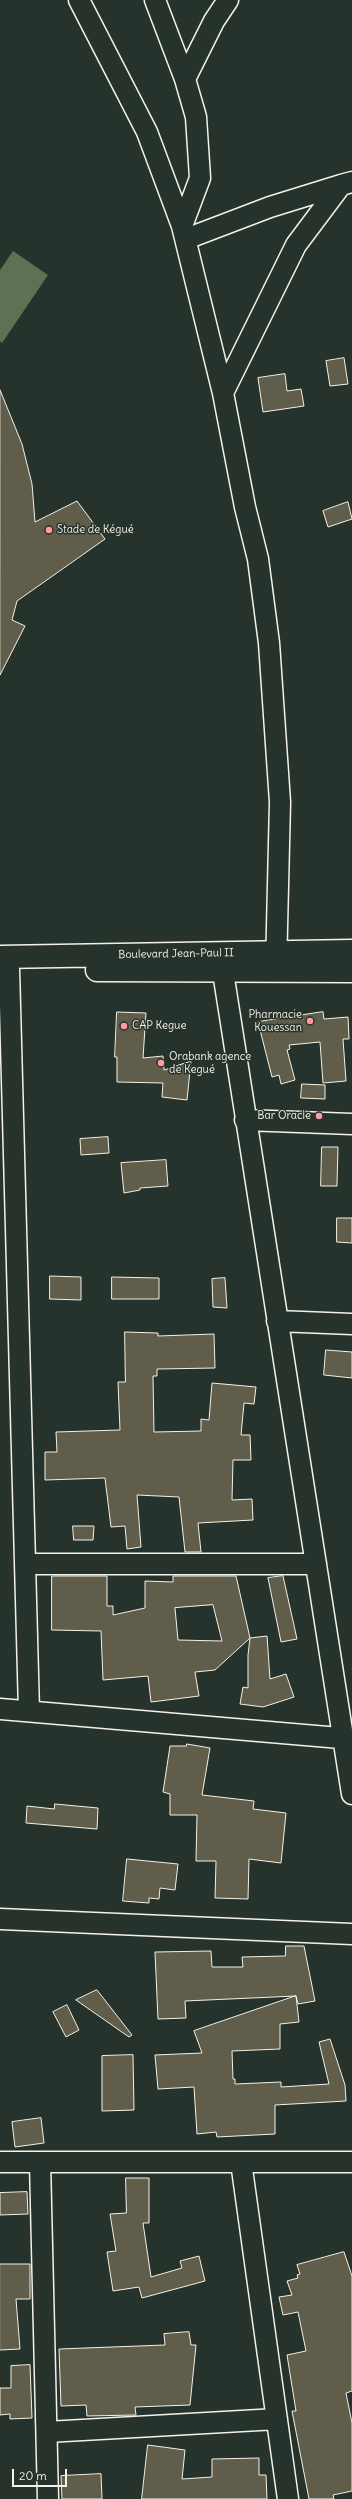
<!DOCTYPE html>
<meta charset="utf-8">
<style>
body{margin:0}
#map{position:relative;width:352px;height:2499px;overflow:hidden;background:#26332d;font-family:Delius,sans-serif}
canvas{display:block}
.scale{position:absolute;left:12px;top:2469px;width:55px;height:18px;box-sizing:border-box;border:2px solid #f4f1e8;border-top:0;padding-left:5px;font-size:12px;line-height:14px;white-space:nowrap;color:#f4f1e8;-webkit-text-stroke:3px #26332d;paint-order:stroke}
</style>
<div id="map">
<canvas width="352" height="2499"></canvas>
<div class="scale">20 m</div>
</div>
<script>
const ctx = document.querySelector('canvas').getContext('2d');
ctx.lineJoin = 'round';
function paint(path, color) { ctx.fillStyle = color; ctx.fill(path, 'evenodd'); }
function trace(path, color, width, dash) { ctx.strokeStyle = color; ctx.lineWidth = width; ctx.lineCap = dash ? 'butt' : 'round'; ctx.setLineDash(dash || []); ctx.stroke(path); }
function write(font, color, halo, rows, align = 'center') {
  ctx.font = font + ' Delius,sans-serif'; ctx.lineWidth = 3; ctx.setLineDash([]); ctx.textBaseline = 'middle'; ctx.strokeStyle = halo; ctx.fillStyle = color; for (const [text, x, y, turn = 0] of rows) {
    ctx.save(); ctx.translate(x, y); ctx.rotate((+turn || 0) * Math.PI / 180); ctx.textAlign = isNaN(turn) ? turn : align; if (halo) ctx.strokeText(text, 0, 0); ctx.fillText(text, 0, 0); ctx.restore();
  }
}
const green = new Path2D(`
 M13,251l35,24 -46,68 -2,-2v-71z`);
const building = new Path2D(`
 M344,358l4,26 -18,2 -4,-25z
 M285,374l2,17 14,-2 3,17 -41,6 -5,-34z
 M0,390l22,54 10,40 3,38 42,-21 28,38 -88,62 -5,19 13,6 -25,49z
 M348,502l4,17 -24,8 -5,-16z
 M117,1012l29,1 -3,45 20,-2 1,14 27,-9 -4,39 -25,-3 1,-14 -46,-1v-25h-2z
 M323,1012l1,7 24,-2 1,22h-6l3,42 -23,2 -3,-41 -31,3 1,4 -3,1 8,30 -14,4 -2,-9 -7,2 -14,-55z
 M302,1084l23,1v14l-24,-1z
 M108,1137l1,16 -28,2 -1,-16z
 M322,1147h16l-1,39h-16z
 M166,1160l2,26 -28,2v2l-16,3 -3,-30z
 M337,1218h15v25l-15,-1z
 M50,1276l31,1v23l-31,-1z
 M112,1277l47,1v21h-47z
 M225,1278l2,30 -14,-1 -1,-28z
 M125,1332l33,1v3l56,-2 1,34 -58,1v7h-4l1,56 47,-1v-12l8,1 3,-37 44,4 -2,17 -10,-1 -3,32h9l1,25h-18l-1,40 20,-1 1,21 -55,3 3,29h-16l-6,-55 -42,-2 4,52 -14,2 -2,-23 -14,1 -6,-49 -60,2v-28h12l-1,-20 64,-2 -2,-48h7z
 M326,1350l26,2v26l-28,-3z
 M73,1526h21l-1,14h-19z
 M52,1576h55v30h6v9l32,-7v-27l28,1v-6h63l14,62 17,-2 3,43 16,-5 8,23 -31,10 -23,-3 3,-17 5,1v-33l2,-17 -35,32 -20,2 4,24 -48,6 -3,-26 -45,4 -2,-49 -49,-1zM213,1605l9,36 -44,-1 -3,-32z
 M283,1576l14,63 -16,3 -13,-64z
 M187,1744l23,4 -8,47 52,6 -1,8 33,4 -5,50 -32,-4 -1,40 -33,-1 1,-37h-20l1,-46h-27v-21l-7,-2 7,-46h16z
 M55,1804l43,4 -1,21 -71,-6 1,-17 27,3z
 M127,1859l51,5 -3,26 -15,-2 -1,11 -10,-1v5l-26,-2z
 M286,1946h18l11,55 -17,3 -2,-8 -111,5 1,17 -28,1 -3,-67 56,-1 1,16h31l-1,-10 43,-1z
 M97,1990l35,45 -3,2 -53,-37z
 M296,1996l3,26 -19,2v25l-48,2 1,28h2v5l46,-2v5l48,-3 -10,-42 11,-3 15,46 1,16 -71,4v29l-58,3 -1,-5 -19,2 -3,-47 -36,2 -3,-34 47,-2 -8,-22z
 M67,2005l12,25 -13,7 -13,-25z
 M133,2055l1,55 -32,1v-55z
 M41,2118l3,25 -29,4 -3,-25z
 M126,2178h23v45h-6l8,54 31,-9 -2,-7 19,-5 6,25 -63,17 -3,-11 -26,4 -6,-39 9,-1 -6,-37 16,-1z
 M27,2192l1,22 -28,1v-22z
 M344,2252l8,24v115l-6,2 6,30v68l-19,4 1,4h-25l-17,-88h4l-9,-56 19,-4 -8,-39 -15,3 -4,-18 13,-2 -5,-14 11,-3 -1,-3 3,-1 -3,-9z
 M0,2264h30v35h-14l4,50 -20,1z
 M189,2332l2,13h5l-6,60 -55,2 1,8 -49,1 -1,-11 -25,1 -2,-57 106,-4 -1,-11z
 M30,2365l2,53 -22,1v-5l-10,1v-27h11v-22z
 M148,2445l37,5 -3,29 30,-2v-18l47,-1v17h7l1,24h-125z
 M101,2474l1,25h-40l-1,-23z`);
const minor = new Path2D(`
 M79,0l68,132 35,94 41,167 22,114 13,52 11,84 11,159 -4,167
 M155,0l30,79 11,38 4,61 -18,48
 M185,79l29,-58 14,-21
 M186,239l84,-32 71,-22
 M223,393l73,-148 45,-60 11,-3
 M9,969l20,742
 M223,972l129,822
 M245,1120l107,4
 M277,1321l75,3
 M25,1564h291
 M0,1709l352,30
 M0,1919l352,15
 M0,2162h352
 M40,2162l8,337
 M241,2162l47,337
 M47,2432l230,-13`);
const secondary = new Path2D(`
 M0,957l352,-6
 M97,970l255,1`);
const markers = [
 [49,530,4,"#ff9aa2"],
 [310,1021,4,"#ff9aa2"],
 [124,1026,4,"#ff9aa2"],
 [161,1063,4,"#ff9aa2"],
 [319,1116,4,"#ff9aa2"]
];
const poiNames = [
 ["Stade de Kégué",57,530],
 ["Pharmacie",302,1015,"right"],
 ["Kouessan",302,1028,"right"],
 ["CAP Kegue",132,1026],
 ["Orabank agence",169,1057],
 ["de Kegué",169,1070],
 ["Bar Oracle",311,1116,"right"]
];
const streetNames = [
 ["Boulevard Jean-Paul II",176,954,-1]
];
paint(green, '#5e7153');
paint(building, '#605d4a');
trace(building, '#f4f1e8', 1);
trace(minor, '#f4f1e8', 23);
trace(secondary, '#f4f1e8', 25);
trace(minor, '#26332d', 20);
trace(secondary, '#26332d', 22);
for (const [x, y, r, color] of markers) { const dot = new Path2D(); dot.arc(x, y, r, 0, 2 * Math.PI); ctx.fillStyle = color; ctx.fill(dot); trace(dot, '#26332d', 1.5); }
write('11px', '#f4f1e8', '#26332d', poiNames, 'left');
write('11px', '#f4f1e8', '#26332d', streetNames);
</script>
